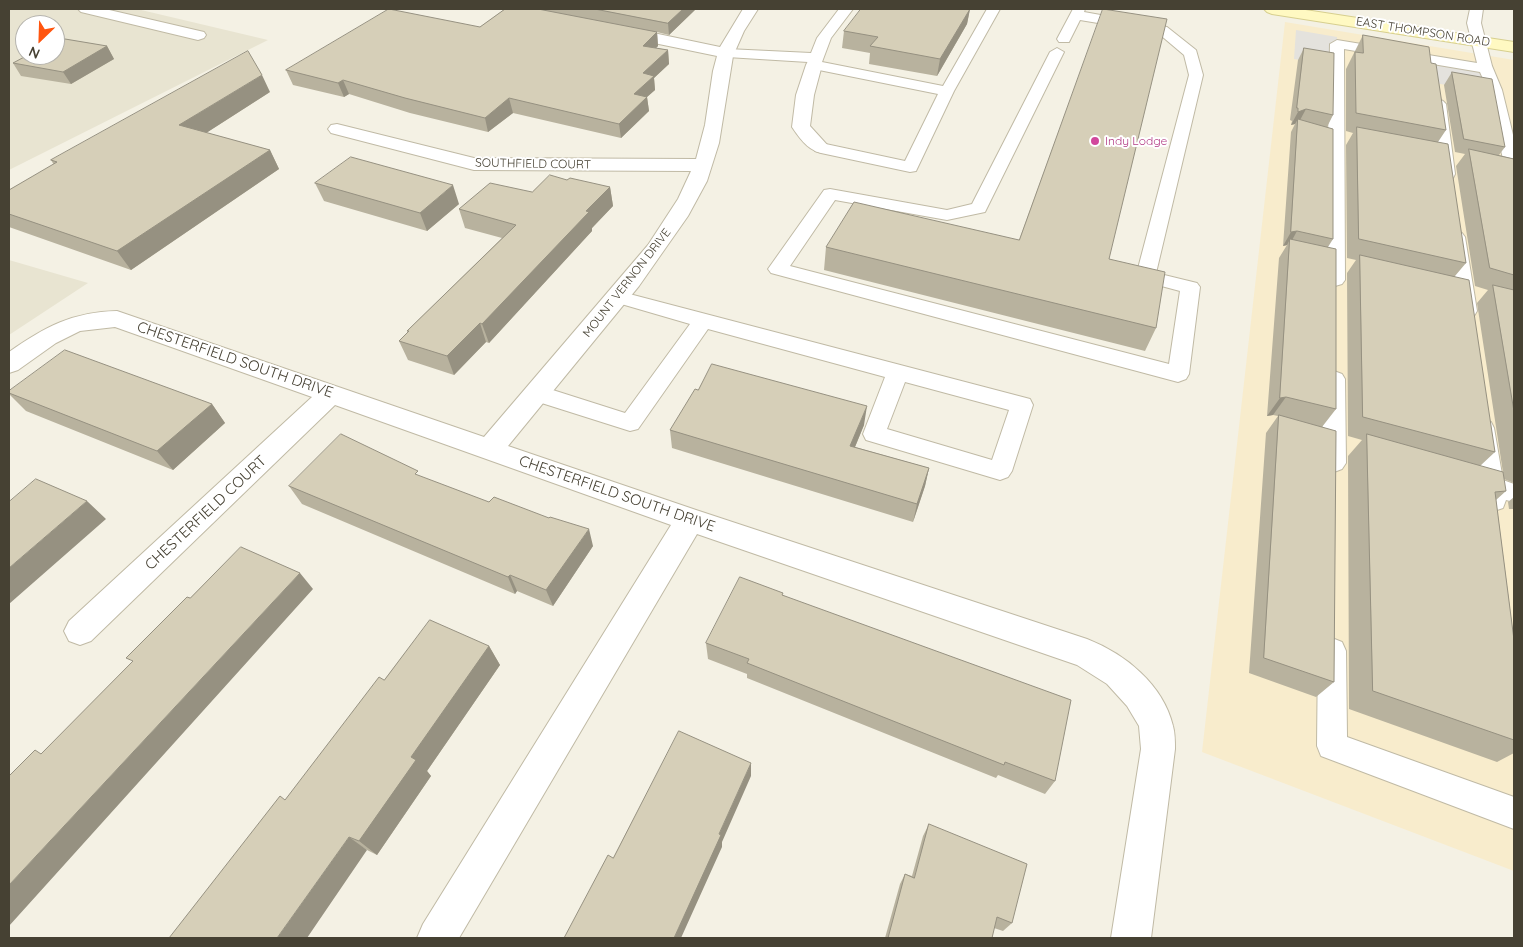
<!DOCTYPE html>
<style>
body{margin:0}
#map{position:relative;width:1523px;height:947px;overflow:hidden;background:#f4f1e4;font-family:Quicksand,sans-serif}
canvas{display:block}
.frame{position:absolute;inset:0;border:10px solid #464133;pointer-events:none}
.north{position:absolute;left:15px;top:15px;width:50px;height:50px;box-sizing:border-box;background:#fff;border:1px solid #b5b3ad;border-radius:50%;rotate:204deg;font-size:14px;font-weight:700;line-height:20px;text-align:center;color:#464133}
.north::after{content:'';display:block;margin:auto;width:18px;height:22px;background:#ff550f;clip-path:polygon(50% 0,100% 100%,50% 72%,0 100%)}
</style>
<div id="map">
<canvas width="1523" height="947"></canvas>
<div class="frame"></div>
<div class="north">N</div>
</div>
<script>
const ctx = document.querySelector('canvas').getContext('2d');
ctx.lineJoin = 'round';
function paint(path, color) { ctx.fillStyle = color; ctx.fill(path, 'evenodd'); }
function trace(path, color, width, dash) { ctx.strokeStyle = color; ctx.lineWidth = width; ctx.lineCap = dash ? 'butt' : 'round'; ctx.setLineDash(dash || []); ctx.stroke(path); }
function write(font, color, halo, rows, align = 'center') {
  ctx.font = font + ' Quicksand,sans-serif'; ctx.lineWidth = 4; ctx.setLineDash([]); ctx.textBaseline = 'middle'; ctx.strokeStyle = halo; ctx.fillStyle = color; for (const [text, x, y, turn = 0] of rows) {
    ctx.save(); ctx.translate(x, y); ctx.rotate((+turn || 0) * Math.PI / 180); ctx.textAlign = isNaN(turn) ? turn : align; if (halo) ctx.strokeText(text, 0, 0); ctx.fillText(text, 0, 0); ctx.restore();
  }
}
const residential = new Path2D(`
 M9,9h128l131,31 -259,130zM25,25h30v30h-30z
 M9,260l79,23 -79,52z`);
const commercial = new Path2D(`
 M1285,22l229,38v811l-312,-119z`);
const parking = new Path2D(`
 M1296,30l41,7 -1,29 -42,-7z
 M1431,60l55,9 10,25 -61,-11z`);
const service = new Path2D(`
 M839,9h14l-22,29 -9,24 121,24 44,-77h13l-46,82 -38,80 -6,1 -89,-19 -6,-2 -2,-3 2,-3 6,-2 84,18 33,-67 -124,-25 -5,-1 -2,-3 1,-3 -81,-5 -7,-4 7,-4 84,4 6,-15z
 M1073,9h12l-1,3 83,15 29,23 7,25 -47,198 41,10 3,4 -11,87 -3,5 -8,3 -407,-109 -3,-4 56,-79 6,-1 117,21 25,-6 78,-152 7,-4 7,4 -79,160 -38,8 -112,-20 -45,66 379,98 11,-73 -41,-11 -3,-4 53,-201 -5,-20 -26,-22 -78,-13 -11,22h-10l-2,-3z
 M1470,9h13l-2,14 11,43 10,24 12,49v39l-6,-1 -2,-4 -18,-83 -8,-18 -136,-23 1,231 -3,4 -7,2 -7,-2 -3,-4 5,-236 7,-4 140,23 -10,-40z
 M1438,99l5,2 3,3 9,70 -2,4h-12l-2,-4 -9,-70 3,-3z
 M1456,232l6,1 3,4 12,74 -3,5 -7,2 -7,-2 -3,-5 -10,-74 3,-4z
 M618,291l412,108 3,6 -21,66 -4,6 -8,3 -134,-40 -3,-6 22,-57 -177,-48 -70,100 -8,2 -101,-32 -3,-6 3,-6 8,-2 88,28 65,-89 -79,-23 -3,-4 3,-4zM905,382l104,28 -17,50 -105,-31z
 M1334,371l8,3 3,5 1,84 -4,6 -8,3 -8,-3 -4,-6 1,-84 3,-5z
 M1483,420l8,2 3,6 9,52 11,4v18l-8,-2 -3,8 -9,3 -9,-3 -4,-15 -12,-3 -4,-7 4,-7 9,-2 -6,-46 3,-6z
 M1332,638l10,4 4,9 1,86 167,60v32l-193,-73 -4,-10 1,-95 4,-9z`);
const minor = new Path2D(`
 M78,9h27l99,23 2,3 -2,3 -6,2 -117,-28z
 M743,9h15l-14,22 -11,25 -14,87 -12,38 -19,35 -49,70 -131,160 188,64 391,129c38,15 76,45 86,87 2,7 2,16 2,23l-24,189h-40l30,-189 -2,-23 -12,-20 -20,-22 -30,-19 -380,-131 -238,404h-42l6,-14 248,-399 -336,-120 -244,236 -11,4 -11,-4 -5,-10 5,-10 243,-224 -197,-70 -35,4 -24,12 -38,27 -9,3v-21c36,-25 63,-40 108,-41l367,126 164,-192 30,-46 13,-28 -217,-1 -143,-37 -3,-4 3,-4 6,-1 137,34 222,1 9,-34 8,-54 4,-15 -97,-20 -6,-2 -2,-3 2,-3 6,-2 100,21z
 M814,60l6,1 2,4 -8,30 -4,31 20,22 -2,4c-16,4 -28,-13 -36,-25l4,-32 10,-30 2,-4z`);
const secondary = new Path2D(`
 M1264,9h35l215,33v10l-242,-38 -5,-2z`);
const wall = new Path2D(`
 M505,9h191l-27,26 -12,-3 1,14 -2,2 12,2 1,14 -15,14 1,12 -8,7 2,14 -28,27 -108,-25 -25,19 -78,-19 -61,-19 -5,3 -51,-12 -7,-15 194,-43z
 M970,9l-3,15 -30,52 -68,-12 1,-11 -28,-5 2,-17z
 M1363,35l68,28 15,67 -8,12 28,121 -11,13 40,176 -15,14 26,25 -10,9 18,140v113l-17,9 -148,-53 -1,-253 14,-16 -14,-4 -1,-163 9,-13 -9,-2 -1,-113 7,-12 -7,-2v-62z
 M107,46l7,13 -43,25 -50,-8 -8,-13z
 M1304,48l29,67 -6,12 6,112 -5,8 8,162 -14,18 12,255 -18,15 -67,-24 17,-240 12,-17 -5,-1 -6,1 12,-158 8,-13 -4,1 8,-114 4,-8 -4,1 1,-4 -2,-1 8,-60z
 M1452,72l53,75 -6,8 15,4v324l-10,-4 -27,-176 11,-13 -13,-4 -19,-120 9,-12 -10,-2 -11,-67z
 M270,92l-64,41 64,17 9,19 -148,101 -122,-43v-37l45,-25 -3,-5z
 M567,180l43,7 3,19 -21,22v3l-103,112 -3,-1 -32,33 -46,-15 -9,-19 9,-9 -1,-1 95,-93 -37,-10 -6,-19 73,-17z
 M315,183l144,21 -32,27 -103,-30z
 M1019,240l90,19 47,69 -11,23 -321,-81 2,-23z
 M9,391l203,13 13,19 -52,47 -147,-59 -17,-17z
 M864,425l-9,22 74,21 -4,18 -12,36 -241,-74 -2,-18z
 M289,486l304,60 -40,60 -36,-15 -2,3 -213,-90z
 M1514,497v12h-5l-1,-7z
 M783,595l272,186 -10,13 -47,-19 -2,3 -249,-100v-4l-39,-15 -2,-16z
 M489,646l11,19 -73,106 4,5 -54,79 -10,-5 -82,-50 99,-120z
 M929,824l83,99 -9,8 -9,-3 -2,10h-107l15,-54 5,-10 7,2 11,-40z`);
const shadedWall = new Path2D(`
 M683,9h13l-27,26 -1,-12z
 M970,9l-3,15 -30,52 3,-17z
 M657,32l1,14 -13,13 -2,-13z
 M107,46l7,13 -43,25 -8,-12z
 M668,50l1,14 -15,14 1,12 -8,7 2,14 -28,27 -2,-14 15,-30 9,-21z
 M262,75l8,17 -81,52 -10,-19z
 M343,80l6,14 -5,3 -6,-14z
 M509,98l4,15 -25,19 -3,-14z
 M1306,109l-7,13 -1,-3 -3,5 -4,1 7,-13z
 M270,150l9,19 -148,101 -14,-19z
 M453,185l6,19 -32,27 -7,-18z
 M610,187l3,19 -21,22v3l-103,112 -7,-19 104,-113z
 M1297,231l-7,13v-5l-3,6 -4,1 8,-14z
 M480,323l6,19 -32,33 -7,-19z
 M1286,397l-13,18 -6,1 13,-18z
 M212,404l13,19 -52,47 -16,-19z
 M867,406l-3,19 -16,39 2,-18z
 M929,468l-4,18 -12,36 4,-18z
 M87,501l19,18 -97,85v-36z
 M589,529l4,17 -40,60 -7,-16z
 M300,573l13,16 -304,337v-41z
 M510,575l7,16 -2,3 -7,-17z
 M489,646l11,19 -73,106 4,5 -54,79 -18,-14 52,-84z
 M751,763v13l-29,66v5l-41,91h-7l45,-104z
 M349,837l18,13 -60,88h-30z`);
const building = new Path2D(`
 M389,9l91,18 25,-18h33l119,23 -14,14 25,4 -25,23 11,3 -20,18 13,3 -28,27 -110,-26 -24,20 -80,-20 -62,-18 -5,3 -52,-13z
 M595,9h88l-15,14z
 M861,9h109l-30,50 -70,-13 8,-9 -34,-6z
 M1103,9l64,10 -58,240 56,13 -9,56 -330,-81 28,-45 165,38z
 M1363,35l66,12 2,16 5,1 10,66 -90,-17 -1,-61 8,1z
 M59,38l48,8 -44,26 -50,-9 15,-8h27v-15z
 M1304,48l30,5 -1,62 -27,-6 -8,3v-4h-1z
 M248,51l14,24 -83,50 91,25 -153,101 -108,-37v-24l48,-28 -6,-2z
 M1452,72l40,7 13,68 -41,-8z
 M1298,119l35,10v110l-36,-8 -6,1z
 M1357,127l91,17 18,119 -107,-24z
 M1469,149l45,10v116l-24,-7z
 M351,157l102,28 -33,28 -105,-30z
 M550,175l17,5 3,-2 40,9 -24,24 3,1 -107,112 -2,-1 -33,33 -48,-15 10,-10h-2l109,-106 -57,-16 31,-26 42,9z
 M1290,239l46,10v160l-50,-12 -6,1z
 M1360,255l109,25 26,172 -132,-35z
 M1493,285l21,5v121z
 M65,350l147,54 -55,47 -148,-58v-2z
 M712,364l155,42 -17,40 79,22 -12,36 -247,-74 25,-41 3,1z
 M1279,415l57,16 -2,251 -70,-24z
 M341,434l77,37 -3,3 74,28 5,-5 55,21 1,-1 39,12 -43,61 -36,-15 -2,2 -219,-91z
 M1367,434l136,38 3,19 -11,1 19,148v100l-141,-49z
 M36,479l51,22 -78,67v-66z
 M241,547l59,26 -291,312v-109l26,-26 6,4 92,-93 -7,-3 61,-61 3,1z
 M740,577l43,16 -1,2 289,105 -16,81 -50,-19 -1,3 -257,-102 2,-4 -43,-16z
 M430,620l59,26 -78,111 5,3 -57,81 -10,-4 -72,101h-108l111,-142 5,4 94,-123 5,3z
 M679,731l72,32 -32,71 2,1 -47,103h-110l44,-83 5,3z
 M929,824l98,40 -15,59 -15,-6 -5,21h-104l17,-64 9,4z`);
const markers = [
 [1095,141,5,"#d1479c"]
];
const farStreetnames = [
 ["EAST THOMPSON ROAD",1423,32,9],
 ["SOUTHFIELD COURT",533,164,1],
 ["MOUNT VERNON DRIVE",627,283,-52]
];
const farHotelnames = [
 ["Indy Lodge",1105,141]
];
const streetNames = [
 ["CHESTERFIELD SOUTH DRIVE",235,360,19],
 ["CHESTERFIELD SOUTH DRIVE",617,494,19],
 ["CHESTERFIELD COURT",206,513,-43]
];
paint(residential, '#e8e4d1');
paint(commercial, '#f8eccc');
paint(parking, '#e4e2dd');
trace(service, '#c0baa5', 2);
trace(minor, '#c0baa5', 2);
trace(secondary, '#d7cf8f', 2);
paint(service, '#fff');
paint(minor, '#fff');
paint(secondary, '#fff9c2');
paint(wall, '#b8b29e');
paint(shadedWall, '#969181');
paint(building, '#d6cfb8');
trace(building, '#969181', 1);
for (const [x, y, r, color] of markers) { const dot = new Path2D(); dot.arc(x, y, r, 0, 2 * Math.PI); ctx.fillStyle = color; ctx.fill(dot); trace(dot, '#fff', 2); }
write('12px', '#464133', '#fff', farStreetnames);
write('12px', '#b23c85', '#fff', farHotelnames, 'left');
write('15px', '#464133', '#fff', streetNames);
</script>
